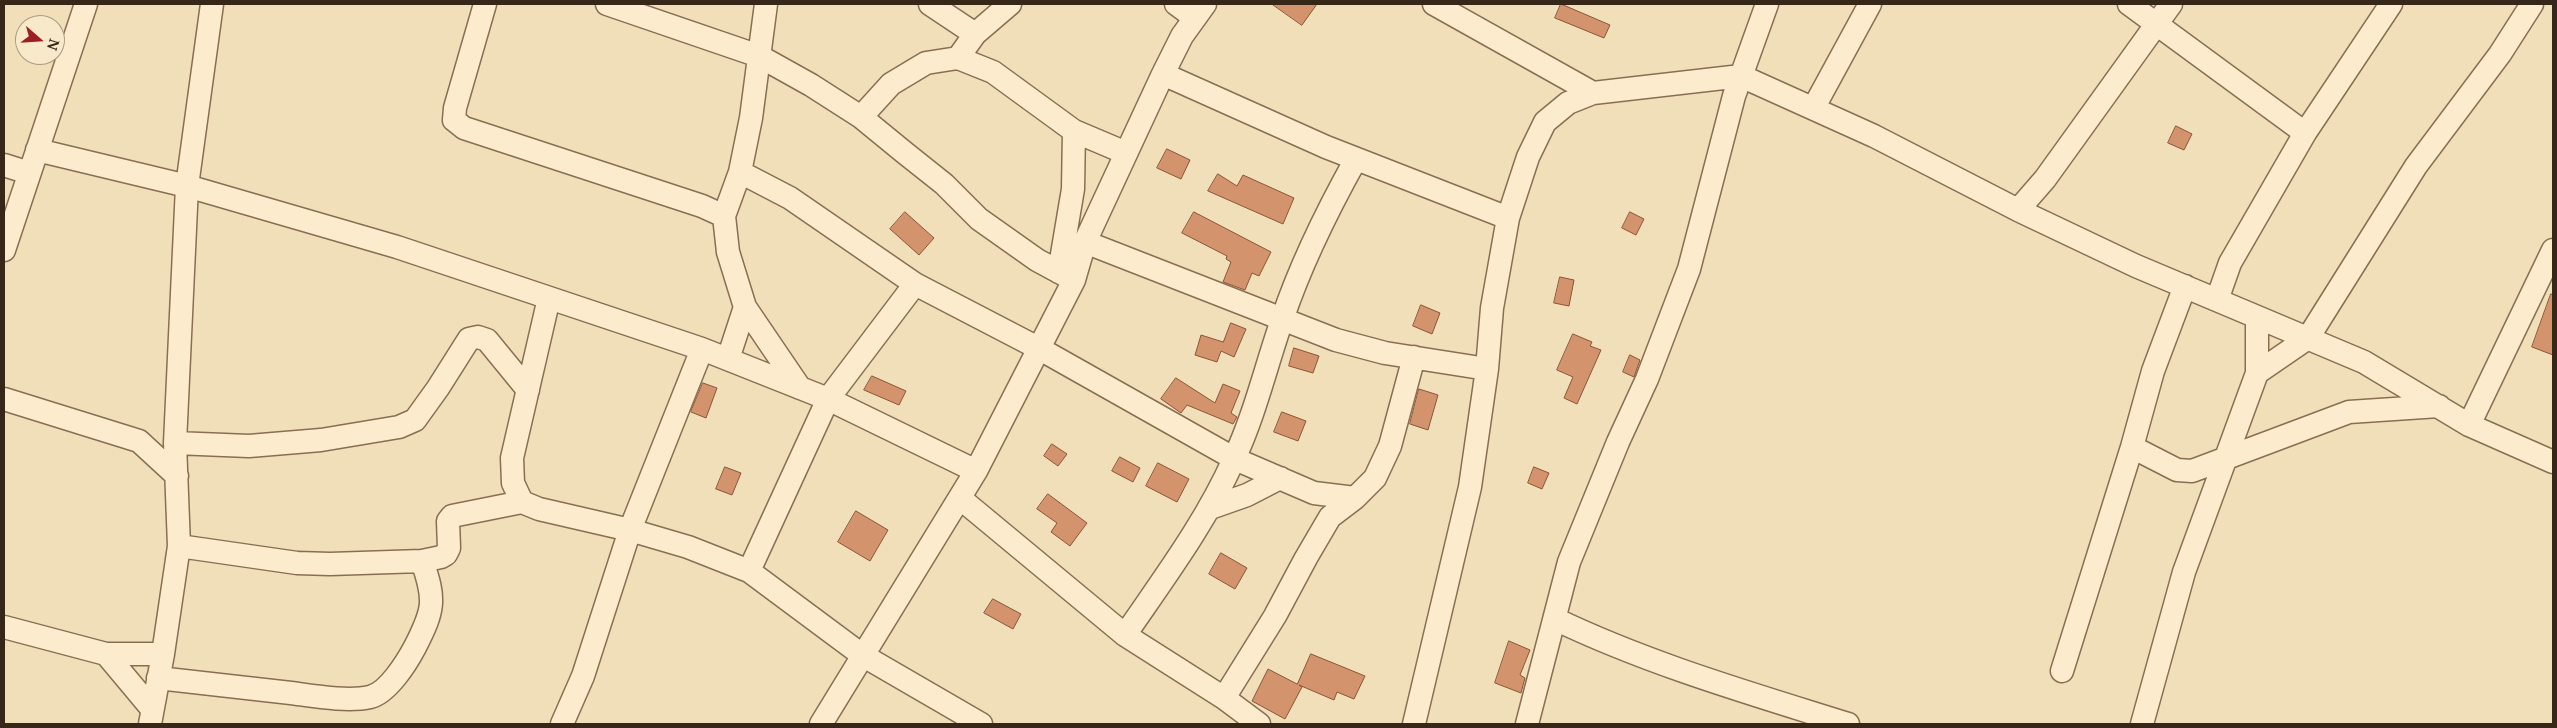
<!DOCTYPE html>
<style>
body{margin:0}
#map{position:relative;width:2557px;height:728px;overflow:hidden;background:#f1dfba;font-family:"Noto Serif",serif}
canvas{display:block}
.frame{position:absolute;inset:0;border:5px solid #372719;pointer-events:none}
.north{position:absolute;left:15px;top:15px;width:50px;height:50px;box-sizing:border-box;background:#f8e9ca;border:1px solid #ab9b83;border-radius:50%;rotate:109deg;font-size:14px;font-weight:700;line-height:20px;text-align:center;color:#372719}
.north::after{content:'';display:block;margin:auto;width:18px;height:22px;background:#9d1e24;clip-path:polygon(50% 0,100% 100%,50% 72%,0 100%)}
</style>
<div id="map">
<canvas width="2557" height="728"></canvas>
<div class="frame"></div>
<div class="north">N</div>
</div>
<script>
const ctx = document.querySelector('canvas').getContext('2d');
ctx.lineJoin = 'round';
function paint(path, color) { ctx.fillStyle = color; ctx.fill(path, 'evenodd'); }
function trace(path, color, width, dash) { ctx.strokeStyle = color; ctx.lineWidth = width; ctx.lineCap = dash ? 'butt' : 'round'; ctx.setLineDash(dash || []); ctx.stroke(path); }
const building = new Path2D(`
 M1272,4h45l-15,21z
 M1561,4l49,21 -6,13 -49,-20z
 M2176,126l16,8 -8,16 -16,-7z
 M1167,149l23,11 -9,19 -24,-11z
 M1218,174l19,12 6,-11 51,23 -11,26 -75,-33z
 M905,212l29,26 -15,17 -29,-26z
 M1194,212l77,40 -12,24 -7,-3 -7,17 -22,-8 8,-20 -5,-3 1,-3 -45,-23z
 M1630,212l14,7 -8,16 -14,-7z
 M1560,277l14,3 -5,26 -15,-3z
 M2551,294l2,1v60l-21,-8z
 M1421,305l19,8 -8,21 -19,-8z
 M1231,323l15,6 -12,28 -13,-6 -4,11 -22,-7 6,-20 22,7z
 M1573,334l19,8 -2,4 11,4 -24,54 -13,-6 9,-21 -16,-7z
 M1294,348l25,8 -6,17 -24,-7z
 M1630,355l10,5 -6,17 -11,-5z
 M872,376l34,15 -7,14 -35,-15z
 M1176,378l39,25 8,-19 17,7 -9,22 6,4 -4,7 -46,-19 -6,8 -20,-14z
 M703,383l14,5 -11,30 -15,-6z
 M1419,389l19,6 -10,35 -18,-6z
 M1282,412l24,9 -8,20 -24,-9z
 M1052,444l15,10 -9,12 -14,-10z
 M1120,457l20,11 -7,14 -21,-11z
 M1158,463l31,16 -12,23 -31,-16z
 M725,467l16,6 -9,22 -16,-6z
 M1534,467l15,6 -7,16 -14,-6z
 M1048,494l39,29 -17,23 -19,-14 6,-9 -20,-14z
 M856,511l32,19 -18,31 -32,-19z
 M1221,553l26,15 -12,21 -26,-15z
 M993,599l28,15 -8,15 -29,-16z
 M1509,641l21,9 -10,25 5,3 -4,15 -26,-10z
 M1311,654l54,22 -11,23 -17,-7 -3,8 -35,-15 3,2 -17,32 -33,-18 16,-32 29,15z`);
const minor = new Path2D(`
 M485,4l-30,104 -1,12 10,8 238,78 22,10
 M607,4l152,52 52,29 50,32 44,36 39,31 35,35 58,41 37,20
 M766,4l-15,114 -11,54 -16,44 4,36 17,55 55,81
 M930,4l45,30
 M1176,4l19,14
 M1434,4l159,89
 M2129,4l176,129
 M958,58l17,-24 35,-30
 M1163,74l163,73 182,71
 M1814,107l56,-103
 M861,117l30,-33 35,-21 32,-5 35,14 81,59 52,22
 M37,150l150,36 210,61 305,102 126,50 148,72
 M4,165l25,8
 M740,172l50,26 125,86 125,65 195,110 79,34 41,5
 M2018,210l27,-31 126,-175
 M1085,242l251,98 49,13 102,16
 M4,250l82,-246
 M1059,272l14,-83 1,-58
 M2217,300l13,-37 75,-130 86,-129
 M728,359l17,-52
 M2257,373l51,-35 108,-172 84,-112 32,-50
 M4,399l135,42 38,35
 M2469,425l84,-175
 M175,443l74,3 72,-6 78,-13 16,-7 23,-32 31,-49 9,-2 9,3 41,50
 M2132,447l45,23 15,1 157,-59 90,-6
 M961,499l164,136 99,63 35,26
 M522,502l-9,-19 -1,-25 37,-160
 M1210,508l37,-13 33,-17
 M179,546l118,17 33,1 92,-3 19,-4 5,-3 3,-6 -1,-27 4,-5 70,-14 17,7 91,21 58,17 61,24 113,84 119,69
 M749,571l79,-172 87,-115
 M1555,619c94,45 194,74 293,105
 M4,627l102,27h57
 M1125,635c39,-57 81,-113 109,-176 21,-45 32,-93 48,-139 19,-57 45,-109 74,-161
 M106,654l46,55
 M2062,671l70,-224 21,-76 32,-85
 M158,678c44,5 88,10 133,15 23,3 57,9 79,4 18,-4 37,-35 45,-50 19,-37 21,-47 7,-86
 M1224,698l51,-82 31,-58 24,-41 25,-19 20,-20 15,-32 24,-89
 M150,724l13,-70 16,-108 -4,-103 12,-257 25,-182
 M562,724l21,-48 47,-146 72,-181
 M821,724l155,-253 98,-191 11,-38 78,-168 19,-38 23,-32
 M1414,724l56,-237 17,-118 5,-61 16,-90 20,-61 17,-35 23,-19 25,-10 148,-17 133,60 144,74 118,56 228,96 105,63 84,37
 M1527,724l42,-162 49,-120 29,-63 42,-110 45,-173 33,-92
 M2142,724l42,-152 73,-199v-56`);
paint(building, '#d3936c');
trace(building, '#8a5537', 1);
trace(minor, '#896e53', 25);
trace(minor, '#fceccd', 22);
</script>
